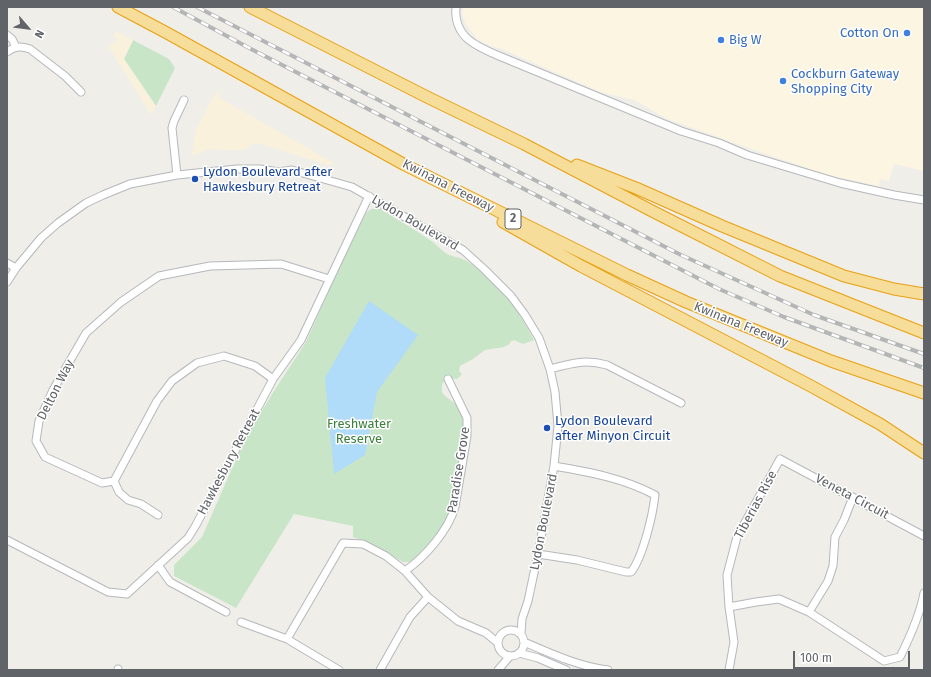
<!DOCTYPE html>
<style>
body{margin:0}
#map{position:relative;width:931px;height:677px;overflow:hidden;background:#f0eee9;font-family:"Fira Sans",sans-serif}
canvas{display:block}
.frame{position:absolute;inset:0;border:8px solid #606367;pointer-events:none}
.north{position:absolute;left:8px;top:8px;width:40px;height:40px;-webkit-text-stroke:3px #fff;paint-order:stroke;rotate:118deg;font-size:11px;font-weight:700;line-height:16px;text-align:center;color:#606367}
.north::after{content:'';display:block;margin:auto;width:14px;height:18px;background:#606367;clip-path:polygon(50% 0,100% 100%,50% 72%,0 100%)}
.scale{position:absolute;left:793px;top:651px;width:117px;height:18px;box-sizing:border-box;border:2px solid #606367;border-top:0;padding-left:5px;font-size:12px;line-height:14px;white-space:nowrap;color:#606367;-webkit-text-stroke:3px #fff;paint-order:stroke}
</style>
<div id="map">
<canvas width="931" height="677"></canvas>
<div class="frame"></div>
<div class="north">N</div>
<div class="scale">100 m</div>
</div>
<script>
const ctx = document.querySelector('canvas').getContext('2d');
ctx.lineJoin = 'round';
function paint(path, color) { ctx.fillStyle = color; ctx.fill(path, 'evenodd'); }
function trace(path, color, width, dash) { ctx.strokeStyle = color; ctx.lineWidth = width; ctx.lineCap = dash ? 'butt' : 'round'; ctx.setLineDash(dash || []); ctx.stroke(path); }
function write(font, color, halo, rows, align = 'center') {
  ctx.font = font + ' "Fira Sans",sans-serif'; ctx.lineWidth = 3; ctx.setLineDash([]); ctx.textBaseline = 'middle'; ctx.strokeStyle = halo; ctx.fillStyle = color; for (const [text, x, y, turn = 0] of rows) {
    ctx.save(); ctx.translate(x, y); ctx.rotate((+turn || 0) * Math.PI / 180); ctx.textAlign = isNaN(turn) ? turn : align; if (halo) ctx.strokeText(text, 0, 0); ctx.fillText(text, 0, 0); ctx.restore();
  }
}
const commercial = new Path2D(`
 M464,7h460v164l-30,-7 -5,17 -9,-2 -1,7 -55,-12 -84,-29 -75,-27 -30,-18 -35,-8 -98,-43 -11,-3 -14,-7 -11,-15 -4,-10z`);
const green = new Path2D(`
 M133,40l36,19 6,9 -19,38 -32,-47z
 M374,208l7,1c16,11 33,20 49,31 6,4 11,10 17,14 6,3 13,3 20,7 29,19 51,48 67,79l-11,4 -9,-4 -4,2v2l-6,3 -19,3 -12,9 -13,7 -1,5 3,3 -5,5 -8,-1 -5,3 -2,4v7l2,3 14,11 6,13v10l-13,79c-7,22 -23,39 -40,54h-8l-25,-15 -25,-10v-11l-59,-12 -58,94 -62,-32v-11l28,-28 32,-73 18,-37 22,-36 32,-49 34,-76 25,-51 3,-4z`);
const sand = new Path2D(`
 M116,31l17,9 -9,19 32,47 -5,9 -42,-68 9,-8 -5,-3z
 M217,91l3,2 -2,4 116,66 -3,3 -70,-22h-9l-8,6h-20l-14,-1 -19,7 5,-27z`);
const water = new Path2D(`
 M369,301l49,34 -41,57 -12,63 -31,19 -9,-96z`);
const minor = new Path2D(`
 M456,7c-3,32 24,41 48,51l177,73 38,12 28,12 93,28 54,12 30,5
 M7,35l5,4 4,8
 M7,52c8,-6 14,-6 23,-3l35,27 16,16
 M177,175l-5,-47 2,-7 10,-21
 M7,263l9,5
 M7,282l9,-14 25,-30 17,-15 28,-20 17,-8 27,-11 47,-9 60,-6h23l19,3 13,-2 60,17 111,63 21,19 27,27 14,19 14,23 11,31 5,23 3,34 -4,40 -16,88 -10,47 -6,18 -1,15
 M550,369c22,-6 35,-10 57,-4l74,38
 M273,379l-18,-13 -31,-10 -27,7 -25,18 -15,20 -43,80 -12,2 -57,-26 -9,-16 3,-20 14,-31 33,-57 35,-31 38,-26 51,-10 71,-2 48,15
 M114,481l5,11 9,8 13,4 17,11
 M7,540l101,52 19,2 61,-56 8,-13 77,-146 28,-39 68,-144
 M538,554l39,6 49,12h5c12,-15 22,-58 24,-77 -32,-17 -66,-23 -101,-29
 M158,565l12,17 56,30
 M405,571c20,-14 43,-40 50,-64l12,-71v-18l-19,-39
 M729,607l27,-5 23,-3 30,13 75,49 16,-4c10,-20 20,-42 24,-64
 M809,612l19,-31 5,-15 2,-29 9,-17 9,-23
 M241,622l46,17
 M498 643a13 13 0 1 1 26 0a13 13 0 1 1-26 0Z
 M524,642c28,12 54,24 84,28
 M519,653l19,5 28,12
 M118,670v-1
 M339,670l-52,-31 56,-96 20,1 23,12 19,15 23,26 30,24 28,12 12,10
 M380,670l30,-53 18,-20
 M498,670l12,-14
 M729,670l5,-28 -5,-35 -2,-32 10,-38 43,-78 144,77`);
const highway = new Path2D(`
 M118,7l49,26 238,132 222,110 59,27 145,59 93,32
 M250,7l179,91 95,46 128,67 128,65 144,57
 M577,165l59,23 86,38 122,50 50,13 30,5
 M503,222l78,44 228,119 71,39 44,29`);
const rail = new Path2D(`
 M173,7l78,42 468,240 65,28 140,51
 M197,7l484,248 133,60 110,39`);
const markers = [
 [907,33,4,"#3f7fe0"],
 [721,40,4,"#3f7fe0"],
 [783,81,4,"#3f7fe0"],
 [195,179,4,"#1a4fb4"],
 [547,428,4,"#1a4fb4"]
];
const shields = [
 [513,219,16]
];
const shieldNames = [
 ["2",513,219]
];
const shopNames = [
 ["Cotton On",899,33,"right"],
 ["Big W",729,40],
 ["Cockburn Gateway",791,74],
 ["Shopping City",791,89]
];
const transitNames = [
 ["Lydon Boulevard after",203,172],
 ["Hawkesbury Retreat",203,187],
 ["Lydon Boulevard",555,421],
 ["after Minyon Circuit",555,436]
];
const streetNames = [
 ["Kwinana Freeway",448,186,27],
 ["Lydon Boulevard",415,223,30],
 ["Kwinana Freeway",741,325,22],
 ["Delton Way",56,390,-63],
 ["Hawkesbury Retreat",229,462,-62],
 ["Paradise Grove",459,470,-81],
 ["Veneta Circuit",852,497,28],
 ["Tiberias Rise",756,505,-62],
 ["Lydon Boulevard",544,522,-79]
];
const parkNames = [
 ["Freshwater",359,424],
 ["Reserve",359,439]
];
paint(commercial, '#fcf5e2');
paint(green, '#c8e6c7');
paint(sand, '#f9f1db');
paint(water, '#b0dbf9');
trace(minor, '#b5b8bc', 9);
trace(highway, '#e8a011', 13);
trace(minor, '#fff', 7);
trace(highway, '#f6dd9a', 11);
trace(rail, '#b4b5b5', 4);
trace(rail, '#fff', 2.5, [8]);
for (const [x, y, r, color] of markers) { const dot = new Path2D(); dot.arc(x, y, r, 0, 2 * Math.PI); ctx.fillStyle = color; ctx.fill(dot); trace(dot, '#fff', 1.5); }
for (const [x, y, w] of shields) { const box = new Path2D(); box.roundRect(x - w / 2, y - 10, w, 20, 3); ctx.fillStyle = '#fff'; ctx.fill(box); trace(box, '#606367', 1); }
write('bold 12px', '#606367', null, shieldNames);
write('13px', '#366cbe', '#fff', shopNames, 'left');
write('13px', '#164399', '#fff', transitNames, 'left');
write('13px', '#606367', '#fff', streetNames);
write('13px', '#3c823e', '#fff', parkNames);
</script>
